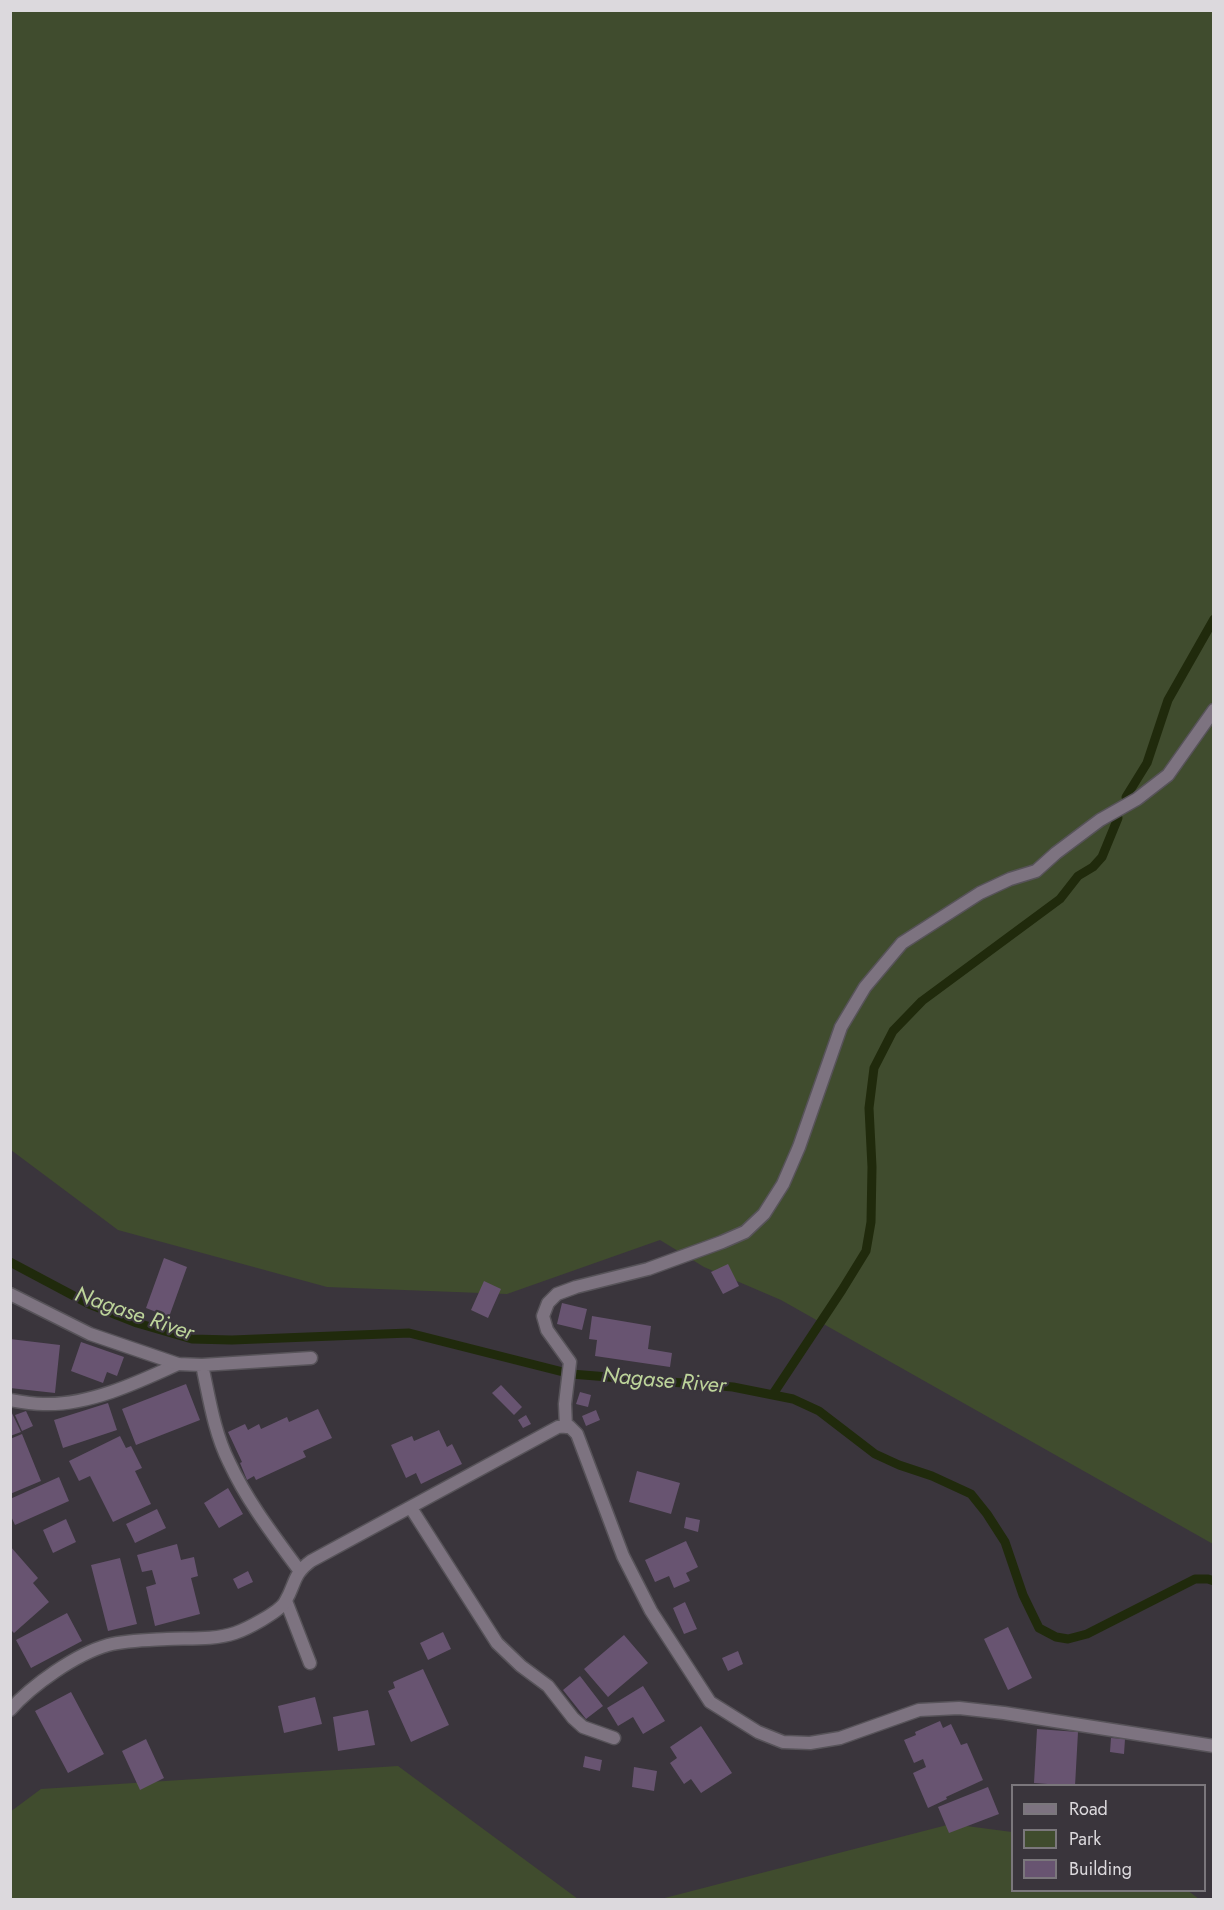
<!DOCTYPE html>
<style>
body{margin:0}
#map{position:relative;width:1224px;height:1910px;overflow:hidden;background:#3a353c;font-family:Jost,sans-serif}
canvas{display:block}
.frame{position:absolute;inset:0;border:12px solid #dcd9dd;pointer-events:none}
.legend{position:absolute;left:1011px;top:1784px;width:195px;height:108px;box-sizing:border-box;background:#3a353c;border:2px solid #7b777c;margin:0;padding:8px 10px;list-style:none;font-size:18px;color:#dcd9dd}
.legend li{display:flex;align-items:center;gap:12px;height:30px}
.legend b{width:30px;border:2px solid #7b777c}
</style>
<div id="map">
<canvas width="1224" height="1910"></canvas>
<div class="frame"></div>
<ul class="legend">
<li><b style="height:8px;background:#7d7380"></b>Road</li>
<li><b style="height:16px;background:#404c2e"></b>Park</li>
<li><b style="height:16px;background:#685471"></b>Building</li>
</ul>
</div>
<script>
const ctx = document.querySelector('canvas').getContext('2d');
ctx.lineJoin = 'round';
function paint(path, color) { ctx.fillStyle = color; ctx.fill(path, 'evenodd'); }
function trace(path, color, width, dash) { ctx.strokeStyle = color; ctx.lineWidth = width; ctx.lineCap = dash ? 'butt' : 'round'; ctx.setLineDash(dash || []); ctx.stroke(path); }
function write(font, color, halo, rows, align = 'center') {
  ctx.font = font + ' Jost,sans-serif'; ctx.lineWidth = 4.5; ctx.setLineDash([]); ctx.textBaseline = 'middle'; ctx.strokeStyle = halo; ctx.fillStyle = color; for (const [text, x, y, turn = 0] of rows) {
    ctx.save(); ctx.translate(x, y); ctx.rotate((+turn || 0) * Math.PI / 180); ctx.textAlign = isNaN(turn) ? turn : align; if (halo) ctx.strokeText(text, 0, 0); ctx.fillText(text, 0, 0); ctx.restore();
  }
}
const green = new Path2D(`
 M11,11h1202v1533l-432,-244 -77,-33 -44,-27 -153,54 -180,-7 -209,-57 -107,-80z
 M398,1766l180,133h-567l-1,-87 31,-23z
 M951,1824l61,8v58h175l12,9 -542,1z`);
const stream = new Path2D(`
 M1126,797l21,-34 21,-63 46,-81
 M10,1262l79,42 48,19 55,16 40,1 177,-7 162,41 162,13 60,12 26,12 56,43 24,11 33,11 39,18 16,20 18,28 18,53 16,33 17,9 12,2 19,-5 108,-55h13l6,2
 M773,1394l69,-104 24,-39 5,-29 1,-55 -3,-59 5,-40 19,-37 29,-30 138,-102 18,-23 15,-9 9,-10 16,-39`);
const building = new Path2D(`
 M164,1258l23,9 -18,50 -23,-9z
 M728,1264l11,22 -16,8 -12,-22z
 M484,1281l17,8 -13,29 -17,-8z
 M562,1303l25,6 -5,21 -25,-6z
 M592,1316l59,10 -3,23 24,4 -2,14 -75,-11 2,-16 -8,-1z
 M10,1339l50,6 -5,48 -45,-5z
 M81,1342l43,15 -7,19 -10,-4 -4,11 -32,-12z
 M186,1384l14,36 -64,25 -14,-36z
 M501,1385l21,22 -8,8 -22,-22z
 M580,1392l11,3 -3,12 -12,-3z
 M108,1403l9,27 -54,18 -9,-28z
 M10,1409l11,23 -11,4z
 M318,1409l14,29 -29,13 3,6 -50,23 -2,-4 -7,4 -7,-17 2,-1 -14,-30 17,-8 3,6 11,-6 2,5 26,-12 2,5z
 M596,1410l4,10 -14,6 -4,-10z
 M26,1411l7,15 -11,5 -7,-16z
 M526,1415l5,9 -8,4 -5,-8z
 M439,1430l8,17 5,-3 10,20 -41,20 -5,-11 -10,5 -15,-33 21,-9 2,5z
 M22,1434l19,47 -31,13v-55z
 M120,1436l6,12 5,-2 11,22 -7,3 16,33 -38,18 -23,-46 -11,5 -10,-20z
 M637,1471l43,12 -9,31 -42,-12z
 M59,1477l10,24 -54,24 -5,-11v-15z
 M228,1488l15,26 -24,14 -15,-25z
 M157,1509l9,19 -31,15 -9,-19z
 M686,1517l14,3 -2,12 -14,-4z
 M66,1519l10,23 -23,11 -10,-23z
 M686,1541l12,26 -12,6 4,8 -16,7 -5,-12 -14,6 -10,-22z
 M177,1544l4,16 13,-3 4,19 -7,2 9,36 -45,12 -9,-39 10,-3 -4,-14 -10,2 -5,-17z
 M10,1546l28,32 -5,5 16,19 -35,31 -4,-4z
 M120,1558l17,66 -29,7 -17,-66z
 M248,1571l5,11 -15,7 -5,-10z
 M685,1602l12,27 -13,5 -11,-26z
 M67,1613l15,28 -51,27 -15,-28z
 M1008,1627l24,51 -24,12 -24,-51z
 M443,1632l8,17 -23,11 -8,-17z
 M624,1635l24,28 -40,34 -24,-28z
 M738,1651l5,13 -15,7 -6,-13z
 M423,1669l26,56 -38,17 -23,-51 7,-3 -2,-6z
 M580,1676l23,30 -17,13 -23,-29z
 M643,1686l22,35 -22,13 -10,-17 -15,9 -11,-18z
 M71,1692l33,62 -36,19 -33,-62z
 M315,1697l7,27 -38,9 -6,-27z
 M368,1710l7,35 -37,6 -5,-34z
 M940,1721l3,7 8,-4 10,21 6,-2 16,37 -37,17 1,2 -19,9 -15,-35 13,-6 -3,-8 -9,4 -10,-23 12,-5 -1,-3z
 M701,1726l31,47 -31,20 -10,-14 -7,5 -14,-21 7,-5 -7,-11z
 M1037,1729l41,3 -3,54 -41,-3z
 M1111,1738l14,1 -1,15 -14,-2z
 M146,1739l18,39 -24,12 -18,-39z
 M585,1756l17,4 -2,11 -17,-4z
 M634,1767l23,4 -3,20 -22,-4z
 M988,1787l11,27 -50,19 -11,-26z`);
const lane = new Path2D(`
 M10,1400c11,2 22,4 33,4 45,2 96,-22 135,-40
 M286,1601l24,62`);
const street = new Path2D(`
 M10,1294l80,40 88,30 24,1 109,-7
 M202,1365c7,32 12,67 27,97 18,39 45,74 70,108
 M566,1427l-1,-23 5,-42 -23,-32 -4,-14 5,-13 9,-9 19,-7 72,-18 74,-27 23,-10 19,-18 19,-30 16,-37 42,-120 24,-40 37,-44 78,-50 30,-14 26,-8 20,-18 44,-33 37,-21 31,-24 46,-65
 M411,1508l86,135 24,23 27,20 25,32 10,9 31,11
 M10,1710c22,-25 66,-56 98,-65 19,-5 40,-5 59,-6 22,-1 47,1 68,-6 12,-4 44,-21 50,-31 11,-18 7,-27 26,-41l247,-134 11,-1 8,8 46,122 28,55 59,91 48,30 25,10 27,1 30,-5 79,-28 40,-2 45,5 210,33`);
const waterNames = [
 ["Nagase River",134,1315,19],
 ["Nagase River",664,1382,5]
];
paint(green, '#404c2e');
trace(stream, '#202a0c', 9);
paint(building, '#685471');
trace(lane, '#575359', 15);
trace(street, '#575359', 15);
trace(lane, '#7d7380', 12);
trace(street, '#7d7380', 12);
write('italic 22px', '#bdd49a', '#3a353c', waterNames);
</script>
